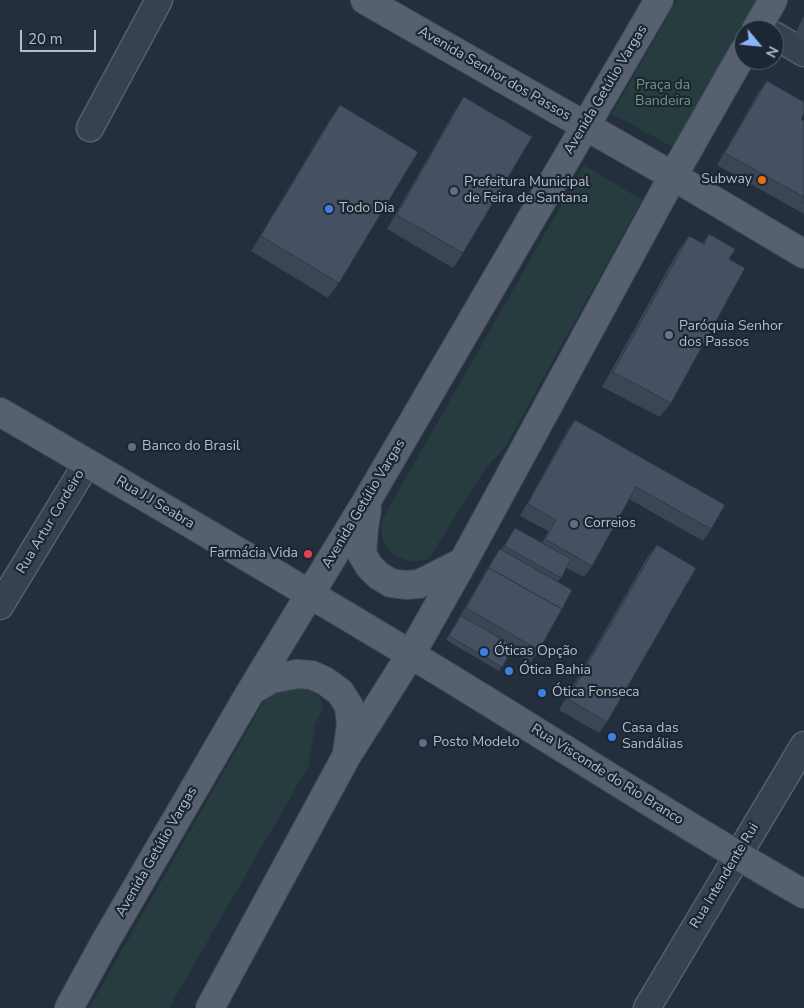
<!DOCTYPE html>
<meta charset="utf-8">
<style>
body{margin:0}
#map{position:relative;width:804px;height:1008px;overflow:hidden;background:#242f3e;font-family:"Nunito Sans",sans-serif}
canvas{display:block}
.north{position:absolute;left:734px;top:20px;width:50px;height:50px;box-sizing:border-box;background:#1d2633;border:1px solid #59626f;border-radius:50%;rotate:118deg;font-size:14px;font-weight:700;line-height:20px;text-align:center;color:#b4bcc9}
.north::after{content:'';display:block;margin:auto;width:18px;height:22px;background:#8ab4f8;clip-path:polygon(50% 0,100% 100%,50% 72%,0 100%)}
.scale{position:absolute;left:20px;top:30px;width:76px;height:22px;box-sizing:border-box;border:2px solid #b4bcc9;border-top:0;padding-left:6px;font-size:15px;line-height:18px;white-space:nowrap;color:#b4bcc9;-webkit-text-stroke:4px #1d2633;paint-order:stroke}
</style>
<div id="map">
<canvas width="804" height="1008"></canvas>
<div class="north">N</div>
<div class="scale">20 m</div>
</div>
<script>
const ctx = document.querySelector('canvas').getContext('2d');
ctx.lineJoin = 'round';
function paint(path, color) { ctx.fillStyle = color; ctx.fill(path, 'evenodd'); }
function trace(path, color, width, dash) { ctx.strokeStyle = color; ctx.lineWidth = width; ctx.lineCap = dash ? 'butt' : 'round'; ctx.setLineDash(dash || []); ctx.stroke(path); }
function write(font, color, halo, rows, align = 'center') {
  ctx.font = font + ' "Nunito Sans",sans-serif'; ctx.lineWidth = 4.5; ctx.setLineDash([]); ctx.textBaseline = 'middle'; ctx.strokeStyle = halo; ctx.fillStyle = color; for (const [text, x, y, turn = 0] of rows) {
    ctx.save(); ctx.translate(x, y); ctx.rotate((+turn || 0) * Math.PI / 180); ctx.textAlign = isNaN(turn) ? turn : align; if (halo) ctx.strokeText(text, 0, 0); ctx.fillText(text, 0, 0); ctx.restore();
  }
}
const green = new Path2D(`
 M677,0h79l-83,147 -61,-33z
 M584,165l58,35 -138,249 -17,17 -58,92c-3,1 -7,3 -11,3 -14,2 -30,-8 -35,-21 -2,-7 -1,-13 -1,-20z
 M289,682c19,6 27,4 35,25l-9,17 -6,41 -140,243h-80l178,-312z`);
const minor = new Path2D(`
 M774,35l30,18
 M90,128l69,-128
 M0,606l87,-143
 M647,1008l157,-263`);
const major = new Path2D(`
 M365,0l308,176 131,78
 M756,30l17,-30
 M0,412c137,80 274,160 410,242 132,79 260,164 394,240
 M367,509l-3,18 -2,27 7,12 10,10 12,7 14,2 14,-1 44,-22
 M251,691l20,-12 26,-5 15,1 13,6 15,11 9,14 2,19 -4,28
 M69,1008l36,-66 146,-251 118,-194 290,-497
 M210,1008l136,-251 65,-103 52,-92 210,-386 71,-125`);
const wall = new Path2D(`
 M804,16v25l-10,-6z
 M767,81l34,38 3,2v93l-87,-49 41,-72z
 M464,97l-1,156 -10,15 -66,-39 67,-117z
 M340,105l-1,178 -11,15 -77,-47 79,-132z
 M709,234l20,25 -58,144 -11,14 -58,-30 76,-136 11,-15 13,8z
 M575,420l136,109 -8,12 -74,-42 -37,67 -8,11 -18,-9 -8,14 -19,68 -8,12 -20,-12 -12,21 -53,-31 48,-83 6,-8 1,1 14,-22 27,15 6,-12 -28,-15 47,-85z
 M657,545l-50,177 -8,11 -40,-23 89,-154z`);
const building = new Path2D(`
 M767,81l37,21v11l-3,6 3,2v76l-79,-44z
 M464,97l68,40 -69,116 -66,-38z
 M340,105l78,47 -79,131 -78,-47z
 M804,197v6l-3,-2z
 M709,234l26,15 -6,10 16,9 -74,135 -58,-31 76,-136 15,8z
 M575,420l150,85 -14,24 -75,-42 -44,79 -47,-27 11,-19 -28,-16z
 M515,528l56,31 -10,19 -56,-32z
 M657,545l39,23 -89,154 -39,-23z
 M500,549l72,41 -10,19 -73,-41 -2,3z
 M489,568l73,41 -23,41 -73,-42z
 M461,616l53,30 -12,21 -53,-31z`);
const markers = [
 [762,180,5,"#e8710a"],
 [454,191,5,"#5c6f8a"],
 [329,209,5,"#3f7fe0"],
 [669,335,5,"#6b7280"],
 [132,447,5,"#5c6f8a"],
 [574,524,5,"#5c6f8a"],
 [308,554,5,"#e0444e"],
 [484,652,5,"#3f7fe0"],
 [509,671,5,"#3f7fe0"],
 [542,693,5,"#3f7fe0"],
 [612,737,5,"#3f7fe0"],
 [423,743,5,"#5c6f8a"]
];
const streetNames = [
 ["Avenida Senhor dos Passos",494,74,30],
 ["Avenida Getúlio Vargas",606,90,-59],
 ["Rua J J Seabra",155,503,31],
 ["Avenida Getúlio Vargas",364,504,-59],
 ["Rua Artur Cordeiro",51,522,-59],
 ["Rua Visconde do Rio Branco",607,775,32],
 ["Avenida Getúlio Vargas",157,852,-60],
 ["Rua Intendente Rui",725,876,-59]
];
const parkNames = [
 ["Praça da",663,86],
 ["Bandeira",663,102]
];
const poiNames = [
 ["Subway",752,180,"right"],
 ["Prefeitura Municipal",464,183],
 ["de Feira de Santana",464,199],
 ["Todo Dia",339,209],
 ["Paróquia Senhor",679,327],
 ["dos Passos",679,343],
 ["Banco do Brasil",142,447],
 ["Correios",584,524],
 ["Farmácia Vida",298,554,"right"],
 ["Óticas Opção",494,652],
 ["Ótica Bahia",519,671],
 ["Ótica Fonseca",552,693],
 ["Casa das",622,729],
 ["Sandálias",622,745],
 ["Posto Modelo",433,743]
];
paint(green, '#263c3f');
trace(minor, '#565f6c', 29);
trace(major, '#414a57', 30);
trace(minor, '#38414e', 26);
trace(major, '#56606e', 28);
paint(wall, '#3b4654');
paint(building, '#455162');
trace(building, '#303945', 1);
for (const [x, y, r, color] of markers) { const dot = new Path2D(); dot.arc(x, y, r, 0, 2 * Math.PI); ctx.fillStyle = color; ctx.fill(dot); trace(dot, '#1d2633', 2); }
write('14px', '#b4bcc9', '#1d2633', streetNames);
write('14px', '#6b9a76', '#1d2633', parkNames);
write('14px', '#b4bcc9', '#1d2633', poiNames, 'left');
</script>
